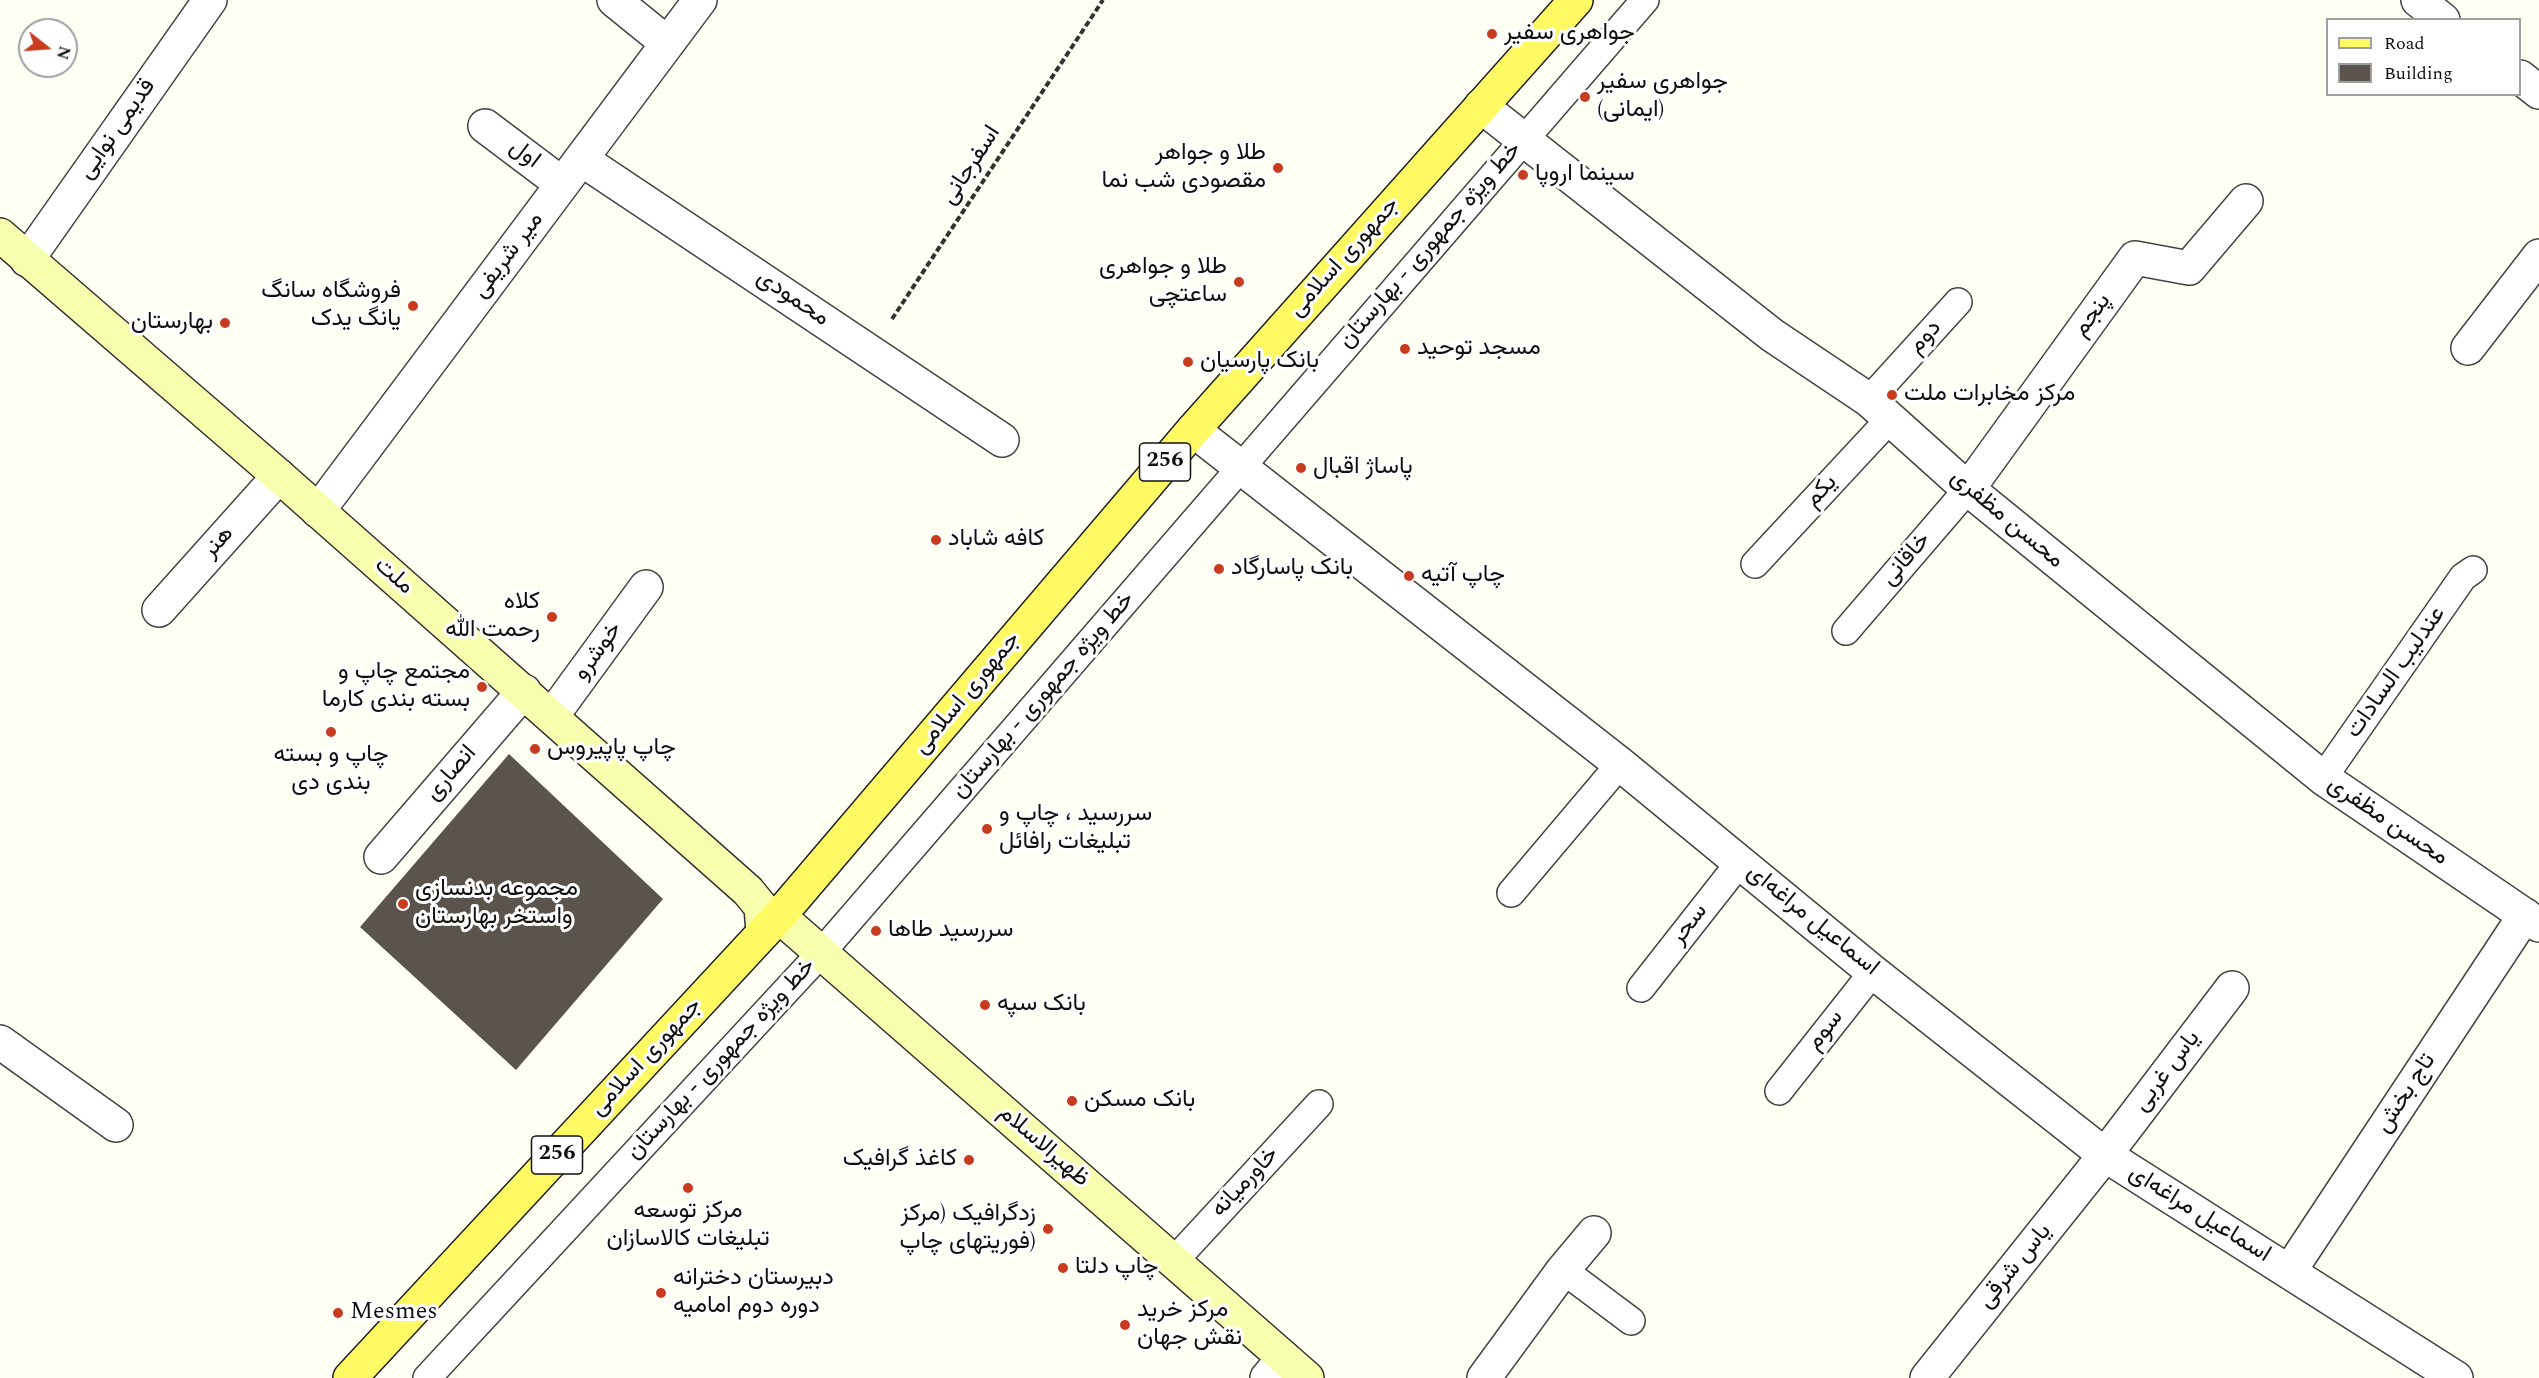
<!DOCTYPE html>
<meta charset="utf-8">
<style>
body{margin:0}
#map{position:relative;width:2539px;height:1378px;overflow:hidden;background:#fffff3;font-family:Spectral,serif}
canvas{display:block}
.legend{position:absolute;left:2326px;top:18px;width:195px;height:78px;box-sizing:border-box;background:#fff;border:2px solid #9f9f9f;margin:0;padding:8px 10px;list-style:none;font-size:18px;color:#101010}
.legend li{display:flex;align-items:center;gap:12px;height:30px}
.legend b{width:30px;border:2px solid #9f9f9f}
.north{position:absolute;left:18px;top:18px;width:60px;height:60px;box-sizing:border-box;background:#fff;border:2px solid #9f9f9f;border-radius:50%;rotate:107deg;font-size:16px;font-weight:700;line-height:24px;text-align:center;color:#101010}
.north::after{content:'';display:block;margin:auto;width:21px;height:27px;background:#c93b1f;clip-path:polygon(50% 0,100% 100%,50% 72%,0 100%)}
</style>
<div id="map">
<canvas width="2539" height="1378"></canvas>
<ul class="legend">
<li><b style="height:8px;background:#fffa64"></b>Road</li>
<li><b style="height:16px;background:#5a544c"></b>Building</li>
</ul>
<div class="north">N</div>
</div>
<script>
const ctx = document.querySelector('canvas').getContext('2d');
ctx.lineJoin = 'round';
function paint(path, color) { ctx.fillStyle = color; ctx.fill(path, 'evenodd'); }
function trace(path, color, width, dash) { ctx.strokeStyle = color; ctx.lineWidth = width; ctx.lineCap = dash ? 'butt' : 'round'; ctx.setLineDash(dash || []); ctx.stroke(path); }
function write(font, color, halo, rows, align = 'center') {
  ctx.font = font + ' Spectral,Vazirmatn,serif'; ctx.lineWidth = 6; ctx.setLineDash([]); ctx.textBaseline = 'middle'; ctx.strokeStyle = halo; ctx.fillStyle = color; for (const [text, x, y, turn = 0] of rows) {
    ctx.save(); ctx.translate(x, y); ctx.rotate((+turn || 0) * Math.PI / 180); ctx.textAlign = isNaN(turn) ? turn : align; if (halo) ctx.strokeText(text, 0, 0); ctx.fillText(text, 0, 0); ctx.restore();
  }
}
const building = new Path2D(`
 M509,754l154,145 -147,171 -156,-143z`);
const path = new Path2D(`
 M892,319l211,-319`);
const lane = new Path2D(`
 M1869,400l89,-98
 M1755,564l134,-144
 M1846,631l122,-142
 M2323,778l140,-201 10,-7
 M1511,893l109,-129
 M1641,988l99,-126
 M1779,1091l94,-119
 M1174,1261l145,-157
 M1563,1270l68,51
 M427,1378l394,-425 824,-953`);
const street = new Path2D(`
 M614,0l53,43
 M2418,0l25,20
 M2520,77l19,15
 M1481,106l291,229 97,65 99,89 355,289 216,147
 M485,126l77,58
 M581,159l421,281
 M27,260l183,-260
 M2468,348l71,-92
 M1193,430l427,334 253,208 232,183 351,223
 M1968,489l167,-231 54,10 57,-67
 M318,511l382,-511
 M159,610l120,-134
 M552,716l94,-129
 M381,857l143,-166
 M0,1042l116,83
 M2289,1272l236,-357
 M1267,1378l17,-20
 M1484,1378l79,-108 31,-37
 M1927,1378l178,-223 127,-167`);
const secondary = new Path2D(`
 M0,235l279,241 469,415 13,16 2,25
 M779,916l528,462`);
const primary = new Path2D(`
 M350,1378l429,-462 414,-486 383,-430`);
const markers = [
 [1492,34,6,"#c93b1f"],
 [1585,97,6,"#c93b1f"],
 [1278,168,6,"#c93b1f"],
 [1523,175,6,"#c93b1f"],
 [1239,282,6,"#c93b1f"],
 [413,306,6,"#c93b1f"],
 [225,323,6,"#c93b1f"],
 [1405,349,6,"#c93b1f"],
 [1188,362,6,"#c93b1f"],
 [1892,395,6,"#c93b1f"],
 [1301,468,6,"#c93b1f"],
 [936,540,6,"#c93b1f"],
 [1219,569,6,"#c93b1f"],
 [1409,576,6,"#c93b1f"],
 [552,617,6,"#c93b1f"],
 [482,687,6,"#c93b1f"],
 [331,732,6,"#c93b1f"],
 [535,749,6,"#c93b1f"],
 [987,829,6,"#c93b1f"],
 [403,904,6,"#c93b1f"],
 [876,931,6,"#c93b1f"],
 [985,1005,6,"#c93b1f"],
 [1072,1101,6,"#c93b1f"],
 [969,1160,6,"#c93b1f"],
 [688,1188,6,"#c93b1f"],
 [1048,1229,6,"#c93b1f"],
 [1063,1268,6,"#c93b1f"],
 [661,1293,6,"#c93b1f"],
 [338,1313,6,"#c93b1f"],
 [1125,1325,6,"#c93b1f"]
];
const shields = [
 [1165,462,51],
 [557,1155,51]
];
const shieldNames = [
 ["256",1165,462],
 ["256",557,1155]
];
const poiNames = [
 ["جواهری سفیر",1504,34],
 ["جواهری سفیر",1597,83],
 ["(ایمانی)",1597,111],
 ["طلا و جواهر",1266,154,"right"],
 ["مقصودی شب نما",1266,182,"right"],
 ["سینما اروپا",1535,175],
 ["طلا و جواهری",1227,268,"right"],
 ["ساعتچی",1227,296,"right"],
 ["فروشگاه سانگ",401,292,"right"],
 ["یانگ یدک",401,320,"right"],
 ["بهارستان",213,323,"right"],
 ["مسجد توحید",1417,349],
 ["بانک پارسیان",1200,362],
 ["مرکز مخابرات ملت",1904,395],
 ["پاساژ اقبال",1313,468],
 ["کافه شاباد",948,540],
 ["بانک پاسارگاد",1231,569],
 ["چاپ آتیه",1421,576],
 ["كلاه",540,603,"right"],
 ["رحمت الله",540,631,"right"],
 ["مجتمع چاپ و",470,673,"right"],
 ["بسته بندی کارما",470,701,"right"],
 ["چاپ پاپیروس",547,749],
 ["چاپ و بسته",331,756,"center"],
 ["بندی دی",331,784,"center"],
 ["سررسید ، چاپ و",999,815],
 ["تبلیغات رافائل",999,843],
 ["مجموعه بدنسازی",415,890],
 ["واستخر بهارستان",415,918],
 ["سررسید طاها",888,931],
 ["بانک سپه",997,1005],
 ["بانک مسکن",1084,1101],
 ["کاغذ گرافیک",957,1160,"right"],
 ["مرکز توسعه",688,1212,"center"],
 ["تبلیغات کالاسازان",688,1240,"center"],
 ["زدگرافیک (مرکز",1036,1215,"right"],
 ["فوریتهای چاپ)",1036,1243,"right"],
 ["چاپ دلتا",1075,1268],
 ["دبیرستان دخترانه",673,1279],
 ["دوره دوم امامیه",673,1307],
 ["مرکز خرید",1137,1311],
 ["نقش جهان",1137,1339],
 ["Mesmes",350,1313]
];
const streetNames = [
 ["قدیمی نوایی",118,130,-55],
 ["اول",524,155,37],
 ["اسفرجانی",972,166,-57],
 ["خط ویژه جمهوری - بهارستان",1431,246,-49],
 ["میر شریفی",509,256,-53],
 ["جمهوری اسلامی",1345,258,-48],
 ["محمودی",792,299,34],
 ["پنجم",2093,316,-54],
 ["دوم",1926,338,-47],
 ["یکم",1822,492,-47],
 ["محسن مظفری",2006,520,40],
 ["هنر",219,543,-48],
 ["خاقانی",1907,560,-49],
 ["ملت",393,577,41],
 ["خوشرو",599,652,-54],
 ["عندلیب السادات",2397,673,-55],
 ["جمهوری اسلامی",968,694,-50],
 ["خط ویژه جمهوری - بهارستان",1044,696,-49],
 ["انصاری",452,774,-49],
 ["محسن مظفری",2387,822,34],
 ["اسماعیل مراغه‌ای",1812,921,39],
 ["سحر",1690,925,-52],
 ["سوم",1826,1031,-52],
 ["جمهوری اسلامی",647,1058,-47],
 ["خط ویژه جمهوری - بهارستان",722,1060,-47],
 ["یاس غربی",2168,1072,-53],
 ["تاج بخش",2407,1094,-57],
 ["ظهیرالاسلام",1043,1147,41],
 ["خاورمیانه",1246,1183,-47],
 ["اسماعیل مراغه‌ای",2199,1215,32],
 ["یاس شرقی",2016,1267,-51]
];
paint(building, '#5a544c');
trace(lane, '#434343', 30);
trace(street, '#434343', 36);
trace(secondary, '#323232', 36);
trace(primary, '#212121', 36);
trace(path, '#323232', 4, [6, 3]);
trace(lane, '#fff', 27);
trace(street, '#fff', 33);
trace(secondary, '#f7ffae', 33);
trace(primary, '#fffa64', 33);
for (const [x, y, r, color] of markers) { const dot = new Path2D(); dot.arc(x, y, r, 0, 2 * Math.PI); ctx.fillStyle = color; ctx.fill(dot); trace(dot, '#fff', 2); }
for (const [x, y, w] of shields) { const box = new Path2D(); box.roundRect(x - w / 2, y - 19, w, 38, 4.5); ctx.fillStyle = '#fff'; ctx.fill(box); trace(box, '#101010', 1.5); }
write('bold 22px', '#101010', null, shieldNames);
write('24px', '#101010', '#fff', poiNames, 'left');
write('24px', '#101010', '#fff', streetNames);
</script>
